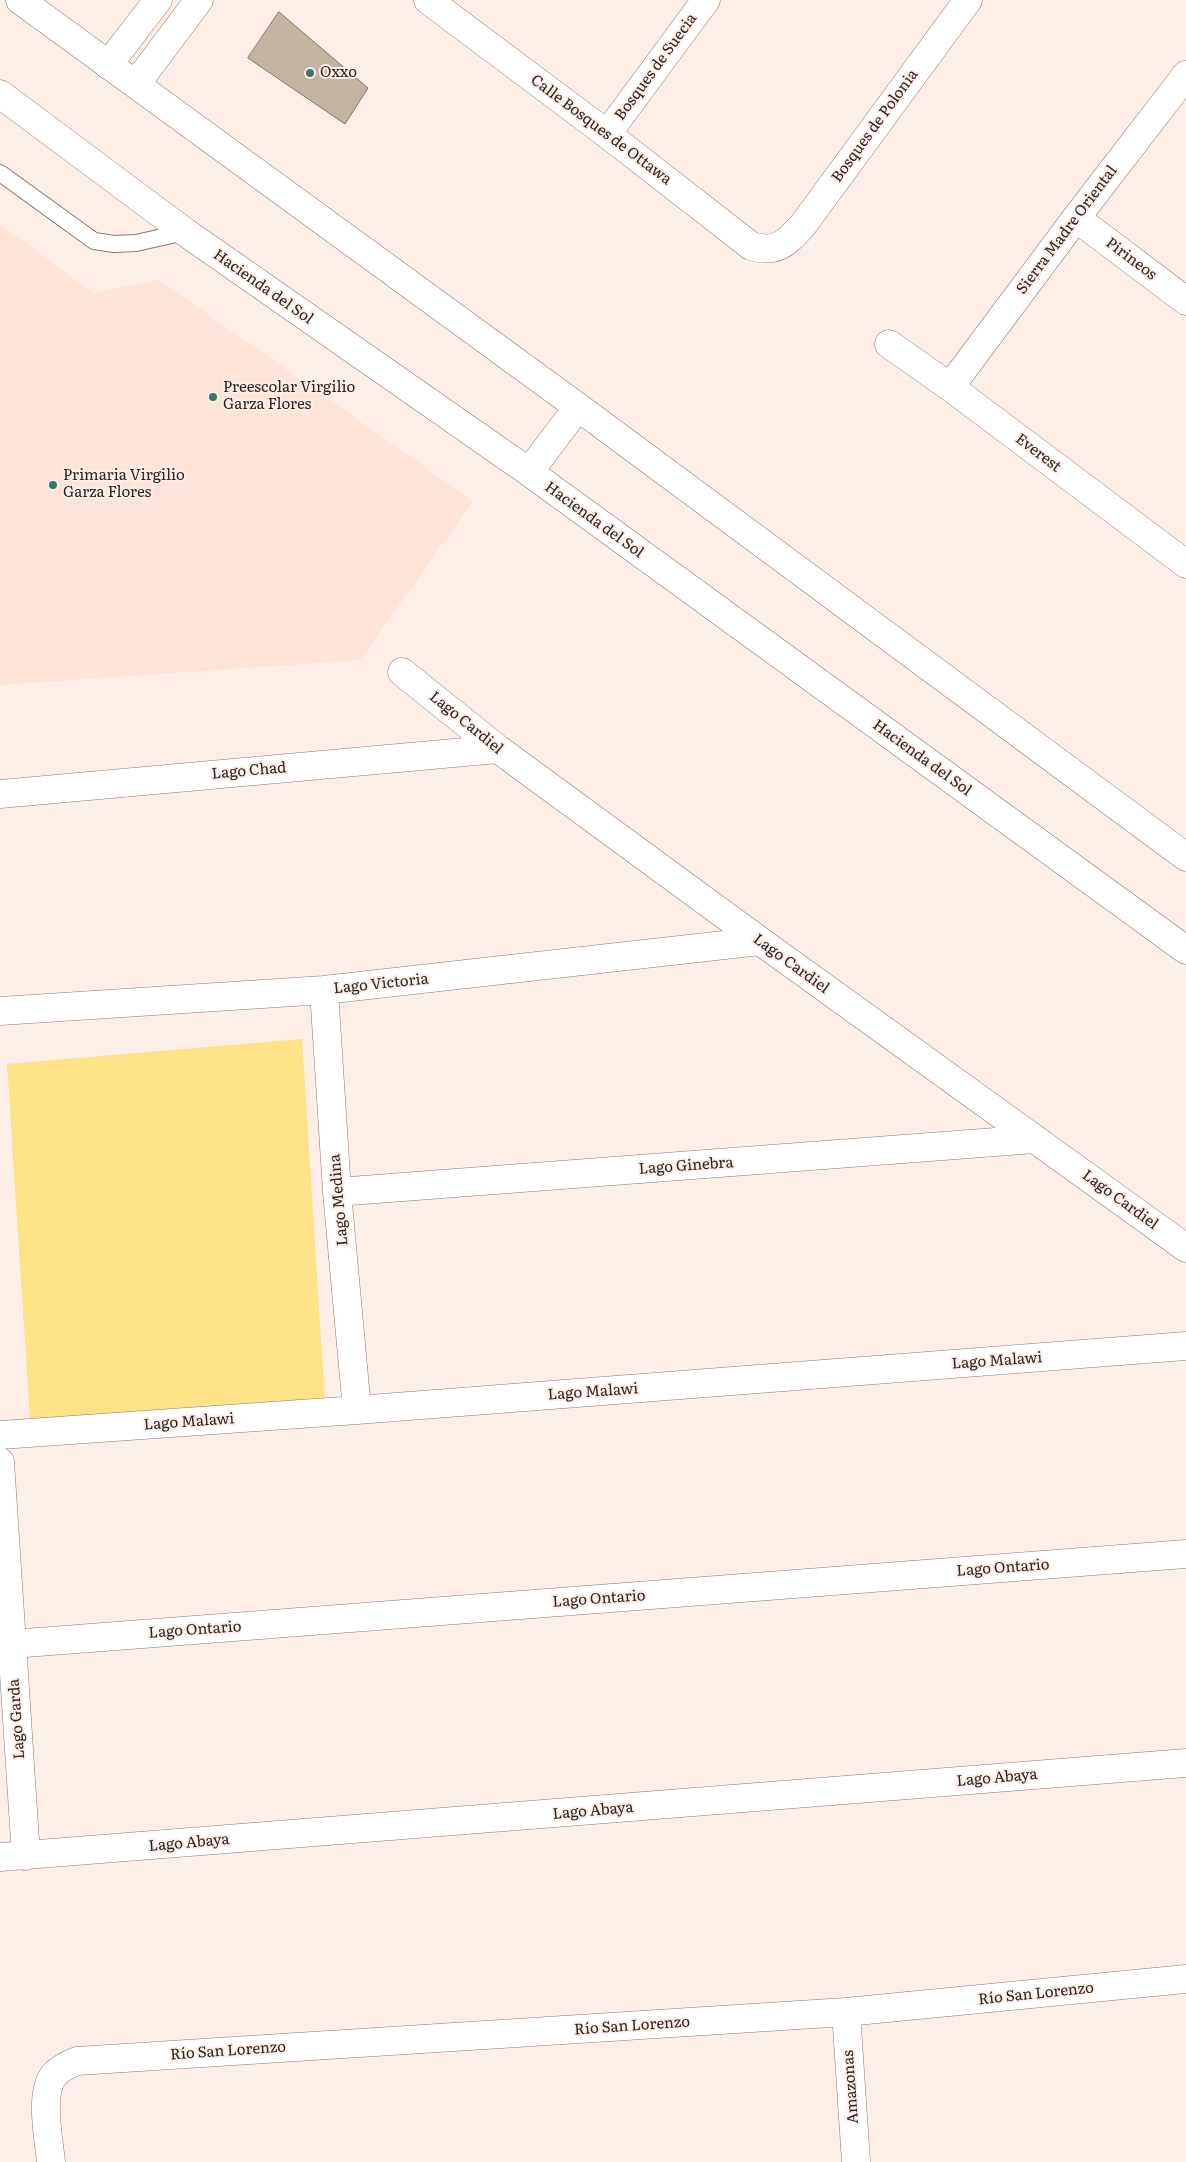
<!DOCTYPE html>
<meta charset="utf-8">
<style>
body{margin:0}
canvas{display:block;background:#feeee8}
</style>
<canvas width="1186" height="2162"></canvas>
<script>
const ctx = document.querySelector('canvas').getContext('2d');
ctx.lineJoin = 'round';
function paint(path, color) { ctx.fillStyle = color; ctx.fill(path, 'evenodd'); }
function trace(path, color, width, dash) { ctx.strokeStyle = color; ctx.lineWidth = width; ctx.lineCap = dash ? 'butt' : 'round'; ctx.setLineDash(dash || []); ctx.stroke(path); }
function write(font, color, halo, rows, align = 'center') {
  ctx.font = font + ' Literata,serif'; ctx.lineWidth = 4; ctx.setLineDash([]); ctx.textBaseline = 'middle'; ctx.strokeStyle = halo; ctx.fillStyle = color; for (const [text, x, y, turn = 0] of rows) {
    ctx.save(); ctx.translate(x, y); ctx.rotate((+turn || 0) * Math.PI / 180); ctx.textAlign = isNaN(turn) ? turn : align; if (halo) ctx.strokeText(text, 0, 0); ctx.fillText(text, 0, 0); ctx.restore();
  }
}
const built = new Path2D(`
 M0,224l93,69 66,-13 314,221 -113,159 -360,25z`);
const green = new Path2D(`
 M302,1039l23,363 -295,18 -23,-356z`);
const building = new Path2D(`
 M279,12l89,76 -23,36 -97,-66z`);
const service = new Path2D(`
 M0,173l94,68 20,3 22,-1 49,-11`);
const minor = new Path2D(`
 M428,0l179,134 144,112c26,8 35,-3 52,-21l165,-225
 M108,65l50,-65
 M136,84l63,-84
 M607,134l99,-134
 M1076,218l110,83
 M889,344l61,43 236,177
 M950,387l126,-169 110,-143
 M402,672l96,77 262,192 426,307
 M0,794l498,-45
 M324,990l13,202 20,218
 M0,1011l324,-21 436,-49
 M337,1192l698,-53
 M0,1435l357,-25 829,-64
 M0,1462l26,394
 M12,1644l1174,-90
 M0,1857l1186,-94
 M846,2012l10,150
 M51,2162c-2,-23 -13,-72 5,-89 6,-6 14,-9 21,-12l769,-49 340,-33`);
const tertiary = new Path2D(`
 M20,0l558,407 608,450
 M0,94l185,138 344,240 657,478
 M529,472l49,-65`);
const markers = [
 [310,73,5,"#387866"],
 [213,397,5,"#387866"],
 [53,485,5,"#387866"]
];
const streetNames = [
 ["Bosques de Suecia",656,67,-54],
 ["Bosques de Polonia",875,126,-54],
 ["Calle Bosques de Ottawa",601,130,37],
 ["Sierra Madre Oriental",1067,230,-53],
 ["Pirineos",1131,259,37],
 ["Hacienda del Sol",263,287,35],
 ["Everest",1038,453,37],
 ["Hacienda del Sol",594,520,36],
 ["Lago Cardiel",466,723,39],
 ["Hacienda del Sol",922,758,36],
 ["Lago Chad",249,771,-5],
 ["Lago Cardiel",791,964,36],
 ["Lago Victoria",381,984,-6],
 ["Lago Ginebra",686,1166,-4],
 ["Lago Medina",339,1200,-95],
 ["Lago Cardiel",1120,1200,36],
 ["Lago Malawi",997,1361,-4],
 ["Lago Malawi",593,1392,-4],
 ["Lago Malawi",189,1422,-4],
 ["Lago Ontario",1003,1568,-4],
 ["Lago Ontario",599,1599,-4],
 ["Lago Ontario",195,1630,-4],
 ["Lago Garda",17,1719,-94],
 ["Lago Abaya",997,1778,-5],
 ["Lago Abaya",593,1811,-5],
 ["Lago Abaya",189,1843,-5],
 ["Río San Lorenzo",1036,1994,-6],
 ["Río San Lorenzo",632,2026,-4],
 ["Río San Lorenzo",228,2051,-4],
 ["Amazonas",851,2087,-94]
];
const poiNames = [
 ["Oxxo",320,73],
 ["Preescolar Virgilio",223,388],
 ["Garza Flores",223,405],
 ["Primaria Virgilio",63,476],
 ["Garza Flores",63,493]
];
paint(built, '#fee3d9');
paint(green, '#fee287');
paint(building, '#c5b3a2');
trace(building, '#827262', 1);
trace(service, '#8e776f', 18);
trace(minor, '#8e776f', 29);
trace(tertiary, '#8e776f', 29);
trace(service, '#fff', 16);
trace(minor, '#fff', 28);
trace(tertiary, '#fff', 28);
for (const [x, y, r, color] of markers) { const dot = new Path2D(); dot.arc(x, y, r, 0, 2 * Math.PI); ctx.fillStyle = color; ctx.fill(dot); trace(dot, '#feeee8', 2); }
write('15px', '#2d2320', '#feeee8', streetNames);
write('15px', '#2d2320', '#feeee8', poiNames, 'left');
</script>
